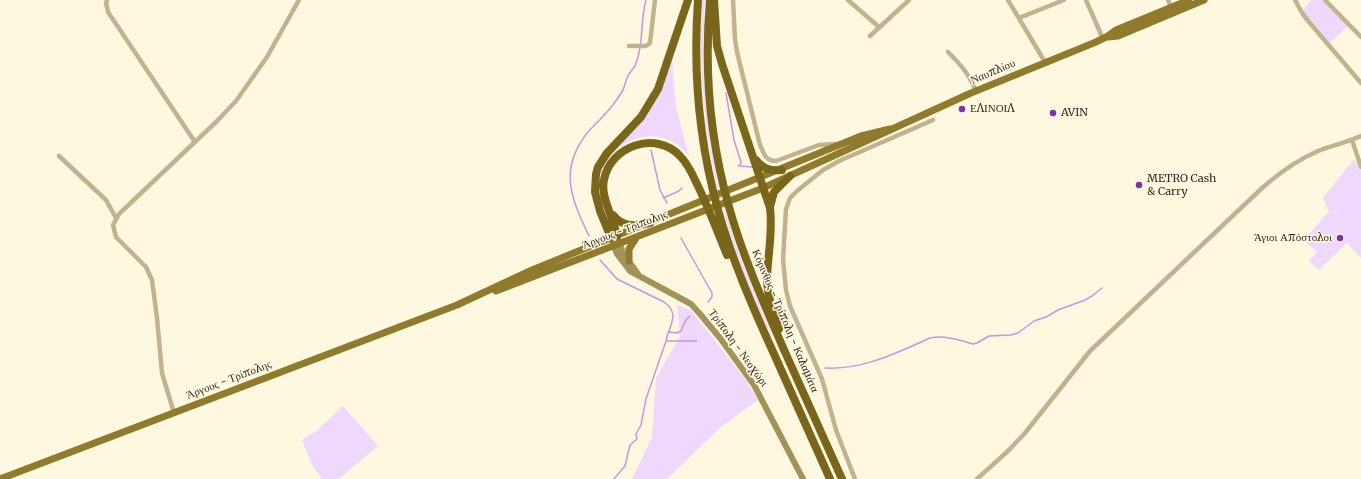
<!DOCTYPE html>
<meta charset="utf-8">
<style>
body{margin:0}
canvas{display:block;background:#fff8e0}
</style>
<canvas width="1361" height="479"></canvas>
<script>
const ctx = document.querySelector('canvas').getContext('2d');
ctx.lineJoin = 'round';
function paint(path, color) { ctx.fillStyle = color; ctx.fill(path, 'evenodd'); }
function trace(path, color, width, dash) { ctx.strokeStyle = color; ctx.lineWidth = width; ctx.lineCap = dash ? 'butt' : 'round'; ctx.setLineDash(dash || []); ctx.stroke(path); }
function write(font, color, halo, rows, align = 'center') {
  ctx.font = font + ' Merriweather,serif'; ctx.lineWidth = 3; ctx.setLineDash([]); ctx.textBaseline = 'middle'; ctx.strokeStyle = halo; ctx.fillStyle = color; for (const [text, x, y, turn = 0] of rows) {
    ctx.save(); ctx.translate(x, y); ctx.rotate((+turn || 0) * Math.PI / 180); ctx.textAlign = isNaN(turn) ? turn : align; if (halo) ctx.strokeText(text, 0, 0); ctx.fillText(text, 0, 0); ctx.restore();
  }
}
const green = new Path2D(`
 M702,0h3c-4,70 1,140 19,207 13,46 32,90 50,134 -14,-25 -24,-51 -34,-78 -31,-85 -43,-173 -38,-263z
 M1312,0h12l24,26 -18,17 -28,-33z
 M672,57l4,50 13,49c-7,-8 -14,-15 -25,-18 -24,-7 -53,7 -60,32 -1,4 1,10 1,15 2,14 6,29 4,43l-11,-38 3,-22 2,-7 32,-35z
 M1354,159l7,12v87l-14,-15 -28,27 -10,-9 8,-9 -13,-12 25,-29 -6,-13z
 M677,305l14,5 54,69 13,21 -38,28 -53,51h-35l20,-42 4,-59 24,-42z
 M343,406l35,40 -39,33h-17l-10,-14 -10,-25 13,-8z`);
const stream = new Path2D(`
 M726,93l8,47 7,22v2l-3,2
 M651,150l9,40 7,13
 M740,166l12,1
 M663,198l16,-7 3,-3
 M589,236c-18,-38 -31,-67 -1,-104 8,-9 17,-17 25,-27 3,-4 7,-10 10,-15 2,-5 3,-10 5,-14 2,-4 5,-7 7,-10 9,-21 5,-45 11,-66
 M681,238l31,55v4l-4,5
 M600,260l17,19 47,23c17,12 5,23 2,39l-20,58 -5,26 -5,9 1,5 -7,6 -5,21 -11,13
 M668,332l9,1 4,-2 5,-11 4,-4
 M666,341h31
 M825,368c38,2 71,-15 105,-30 15,-3 29,2 43,6l4,-1 12,-7 22,-1 7,-2 16,-12 12,-4 12,-7 27,-10 7,-4 10,-8`);
const street = new Path2D(`
 M107,0l-1,3 2,9 87,130
 M733,0l2,39 2,13 23,93c4,8 5,16 16,16l43,-16 17,-1
 M848,0l31,27
 M1008,0l37,62
 M1086,0l17,39
 M1168,0l4,10
 M1295,0l7,13 7,9 52,61
 M1325,0l36,37
 M1019,18l45,-18
 M870,36l39,-36
 M629,46h17l4,-3 5,-43
 M948,52c14,14 20,21 28,39
 M1352,140l9,27
 M59,156l47,44 10,18
 M174,413l-12,-40 -5,-55 -5,-38 -6,-13 -30,-30 -3,-12 6,-11 97,-92 20,-21 31,-44 32,-57
 M855,479l-19,-49 -14,-51 -32,-73 -4,-16 -3,-31 3,-50 4,-11 7,-7 26,-21 16,-9 94,-41
 M977,479l31,-28 17,-18 65,-82 171,-162c18,-16 39,-31 62,-40 13,-4 26,-8 38,-13`);
const secondary = new Path2D(`
 M611,238l6,16 13,17 61,33 9,10 20,24 34,47 49,94
 M618,239l5,14 15,21`);
const primary = new Path2D(`
 M1108,37l10,-1 86,-36
 M629,261v-12l7,-11
 M496,291l267,-103 208,-95 125,-51 10,-5 10,-7 73,-30
 M0,479l457,-174 75,-35 329,-134 29,-7`);
const highway = new Path2D(`
 M698,0c-5,70 1,142 20,210 14,50 35,98 56,144 19,42 37,83 56,125
 M710,0c-6,69 0,140 19,207 14,50 35,97 56,145 19,42 38,84 57,127
 M714,0l3,46 5,18 48,144c3,23 -2,46 -3,69 0,18 6,35 12,52
 M756,160c7,9 14,11 26,10
 M770,207l4,-15 16,-16
 M613,215c10,13 22,11 37,8
 M617,236c-3,-18 -17,-39 -13,-56 6,-34 52,-50 76,-24 7,7 12,17 16,26 12,24 21,49 31,73
 M611,238l-11,-27 -5,-19 1,-18 2,-7 9,-14 34,-36 17,-28 30,-89`);
const markers = [
 [962,109,4,"#8032a3"],
 [1053,113,4,"#8032a3"],
 [1139,185,4,"#8032a3"],
 [1340,238,4,"#8032a3"]
];
const streetNames = [
 ["Ναυπλίου",993,72,-23],
 ["Άργους - Τρίπολης",625,230,-21],
 ["Κόρινθος - Τρίπολη - Καλαμάτα",785,321,67],
 ["Τρίπολη - Νεοχώρι",738,348,54],
 ["Άργους - Τρίπολης",229,380,-21]
];
const poiNames = [
 ["ΕΛΙΝΟΙΛ",970,109],
 ["AVIN",1061,113],
 ["METRO Cash",1147,179],
 ["& Carry",1147,192],
 ["Άγιοι Απόστολοι",1332,238,"right"]
];
paint(green, '#eed8fb');
trace(stream, '#c695e0', 1.5);
trace(street, '#bfb48e', 4.5);
trace(secondary, '#a49358', 6);
trace(primary, '#907a2c', 7);
trace(highway, '#7a661b', 8);
for (const [x, y, r, color] of markers) { const dot = new Path2D(); dot.arc(x, y, r, 0, 2 * Math.PI); ctx.fillStyle = color; ctx.fill(dot); trace(dot, '#fff8e0', 1.5); }
write('11px', '#322e23', '#fff8e0', streetNames);
write('11px', '#322e23', '#fff8e0', poiNames, 'left');
</script>
